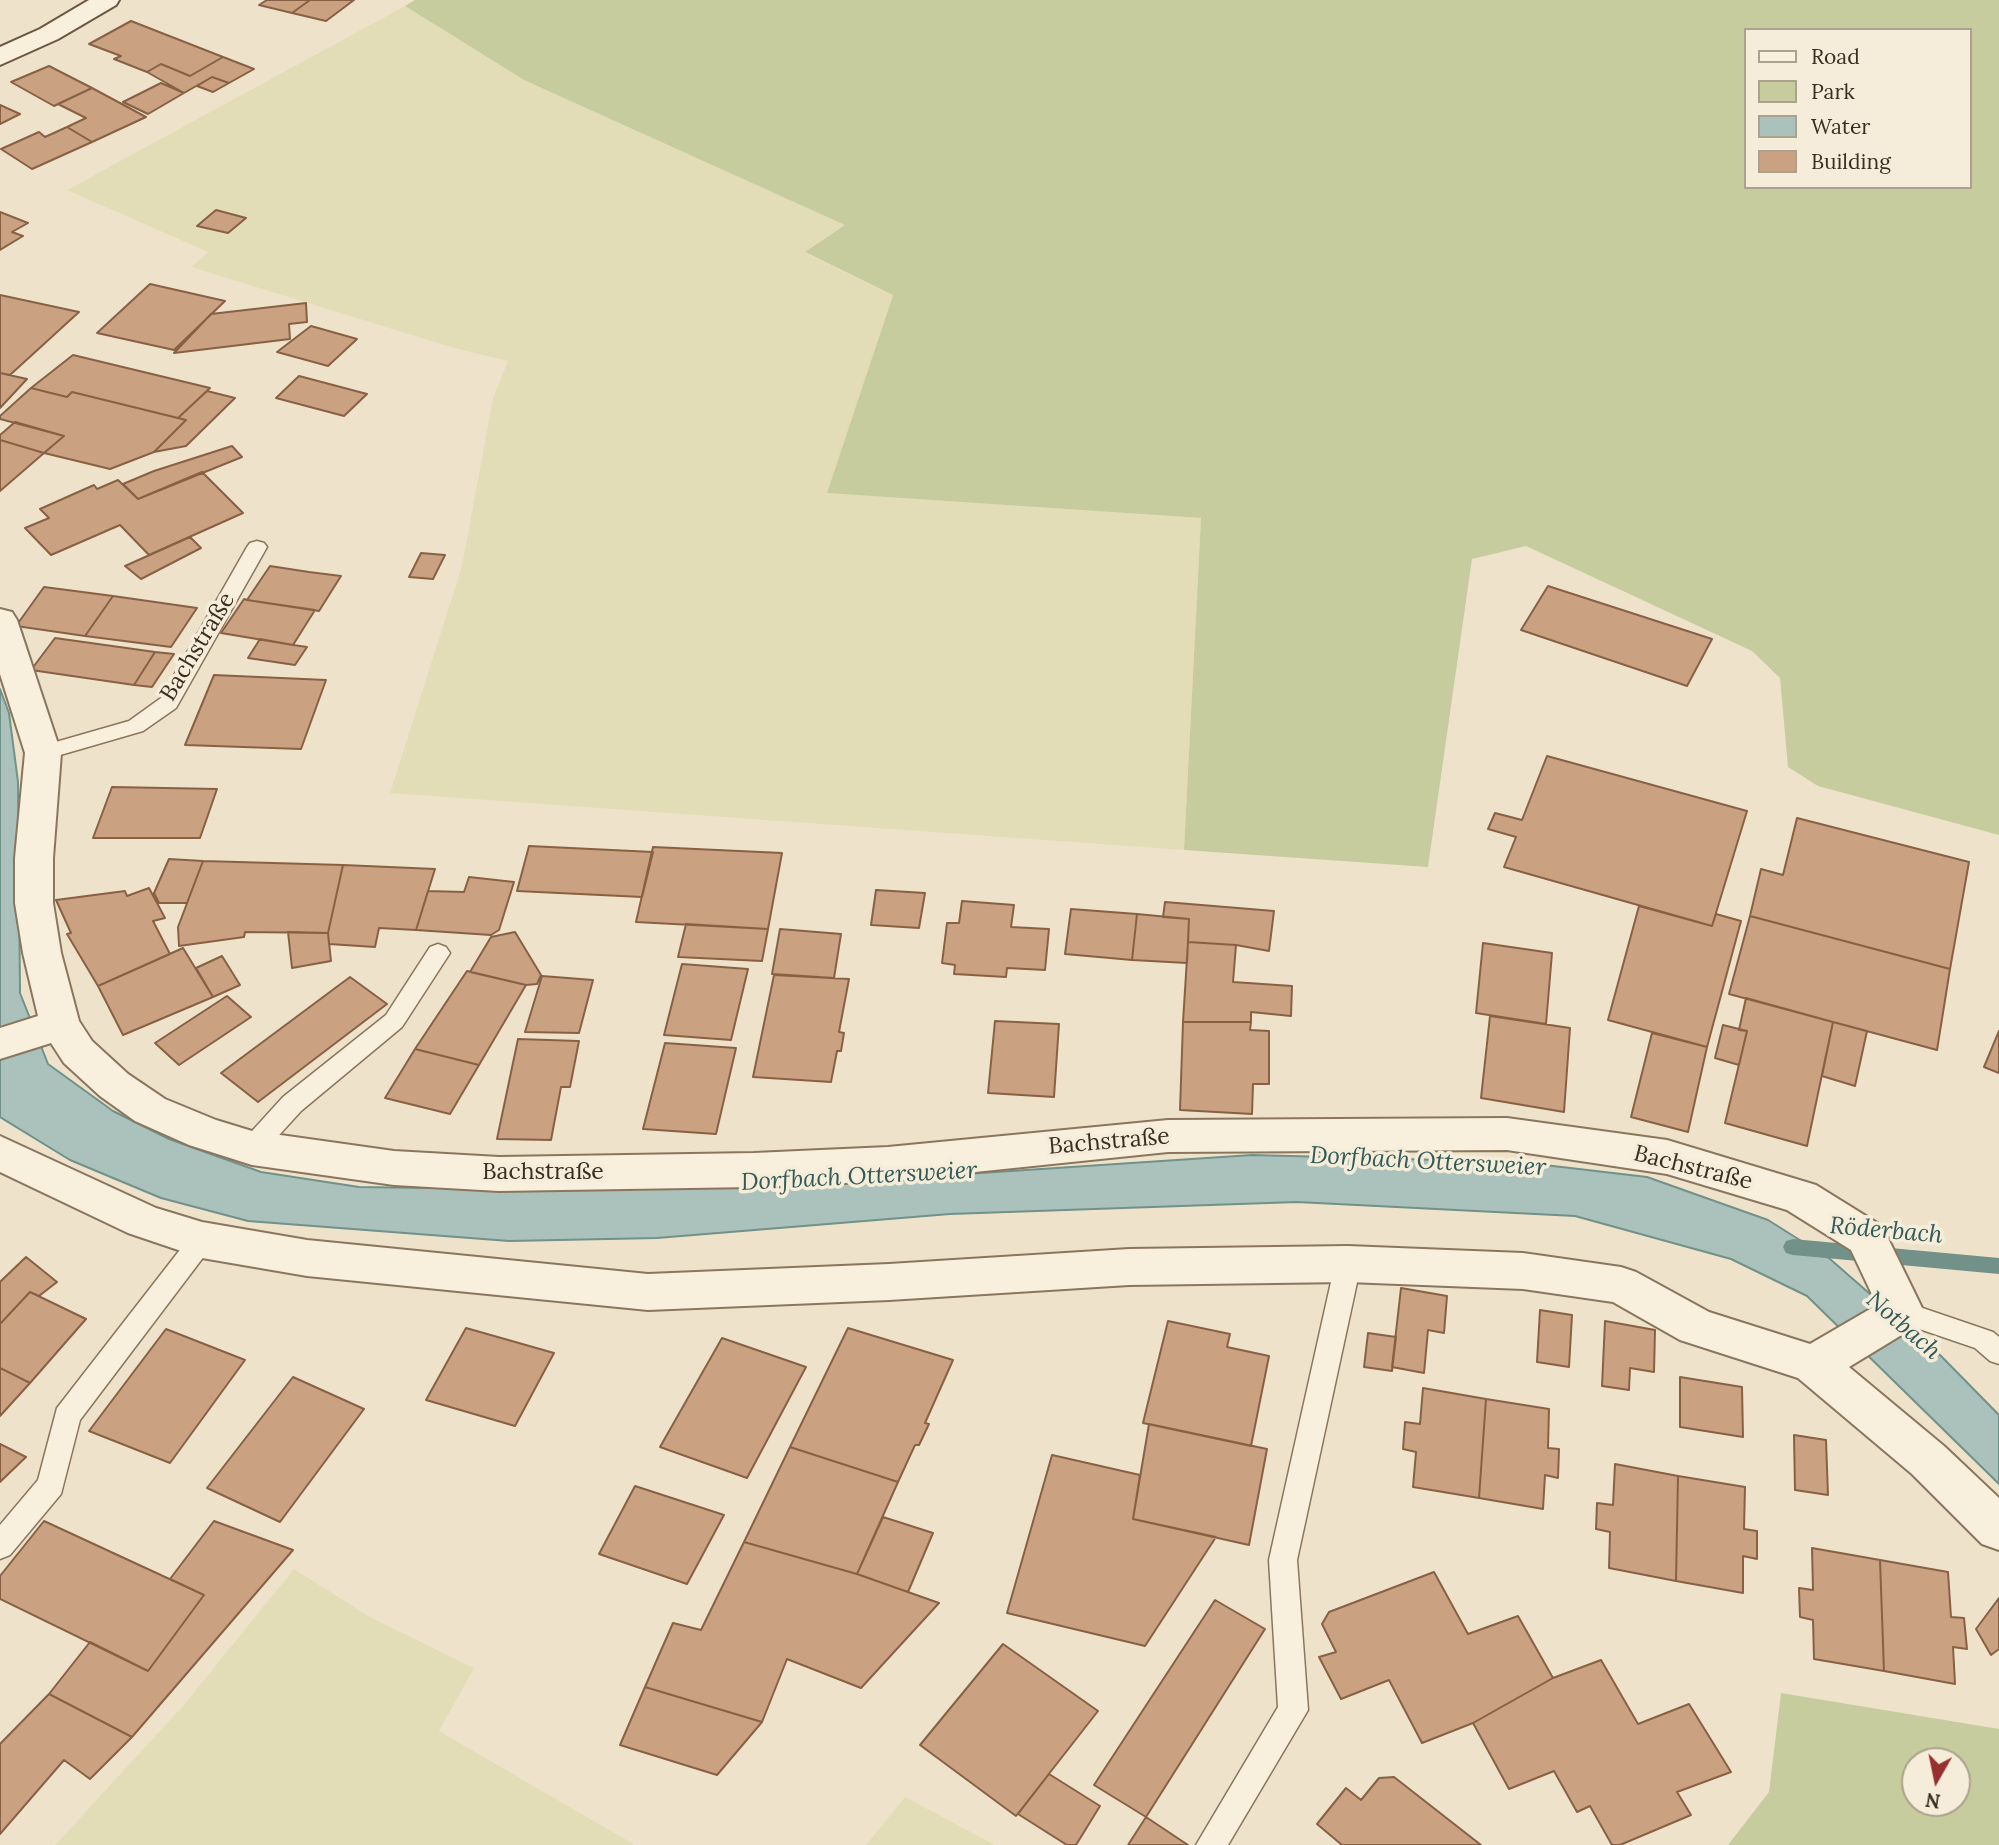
<!DOCTYPE html>
<meta charset="utf-8">
<style>
body{margin:0}
#map{position:relative;width:1999px;height:1845px;overflow:hidden;background:#eee3ca;font-family:Lora,serif}
canvas{display:block}
.legend{position:absolute;left:1744px;top:28px;width:228px;height:161px;box-sizing:border-box;background:#f5edd9;border:2px solid #aba18f;margin:0;padding:9px 12px;list-style:none;font-size:21px;color:#3b2e21}
.legend li{display:flex;align-items:center;gap:14px;height:35px}
.legend b{width:35px;border:2px solid #aba18f}
.north{position:absolute;left:1901px;top:1747px;width:70px;height:70px;box-sizing:border-box;background:#f5edd9;border:2px solid #aba18f;border-radius:50%;rotate:189deg;font-size:19px;font-weight:700;line-height:28px;text-align:center;color:#3b2e21}
.north::after{content:'';display:block;margin:auto;width:24px;height:32px;background:#973130;clip-path:polygon(50% 0,100% 100%,50% 72%,0 100%)}
</style>
<div id="map">
<canvas width="1999" height="1845"></canvas>
<ul class="legend">
<li><b style="height:9px;background:#f8f0dd"></b>Road</li>
<li><b style="height:19px;background:#c6cc9d"></b>Park</li>
<li><b style="height:19px;background:#aac2bb"></b>Water</li>
<li><b style="height:19px;background:#caa181"></b>Building</li>
</ul>
<div class="north">N</div>
</div>
<script>
const ctx = document.querySelector('canvas').getContext('2d');
ctx.lineJoin = 'round';
function paint(path, color) { ctx.fillStyle = color; ctx.fill(path, 'evenodd'); }
function trace(path, color, width, dash) { ctx.strokeStyle = color; ctx.lineWidth = width; ctx.lineCap = dash ? 'butt' : 'round'; ctx.setLineDash(dash || []); ctx.stroke(path); }
function write(font, color, halo, rows, align = 'center') {
  ctx.font = font + ' Lora,serif'; ctx.lineWidth = 7; ctx.setLineDash([]); ctx.textBaseline = 'middle'; ctx.strokeStyle = halo; ctx.fillStyle = color; for (const [text, x, y, turn = 0] of rows) {
    ctx.save(); ctx.translate(x, y); ctx.rotate((+turn || 0) * Math.PI / 180); ctx.textAlign = isNaN(turn) ? turn : align; if (halo) ctx.strokeText(text, 0, 0); ctx.fillText(text, 0, 0); ctx.restore();
  }
}
const farmland = new Path2D(`
 M405,6l119,74 322,145 -41,28 88,42 -65,198 373,25 -17,332 -794,-57 72,-227 31,-168 15,-37 -54,-13 -263,-81 17,-15 -141,-62z
 M294,1569l76,48 104,51 -35,63 196,114h-580l127,-138z
 M905,1797l90,48h-129z`);
const green = new Path2D(`
 M415,0h1584v835l-181,-49 -30,-19 -8,-89 -28,-27 -226,-105 -54,13 -44,308 -244,-17 17,-332 -374,-25 66,-198 -88,-43 40,-27 -321,-145 -119,-74zM1745,30h224v157h-224z
 M1781,1693l218,36v116h-271l41,-53zM1915,1761h42v42h-42z`);
const water = new Path2D(`
 M0,689l9,24 9,69 2,211 28,71 65,47 56,28 92,33 98,15 219,3 237,-6 437,-29 267,7 128,15 121,43 62,39 111,97 58,59v69l-192,-188 -76,-37 -156,-43 -278,-14 -347,12 -293,24 -148,3 -261,-20 -87,-23 -91,-38 -70,-43z`);
const stream = new Path2D(`
 M1793,1239l206,19v16l-206,-19 -7,-2 -3,-6 3,-6z`);
const building = new Path2D(`
 M267,0h43l-18,13 -33,-8z
 M310,0h44l-28,21 -34,-8z
 M131,21l92,36 -33,19 -29,-12 -14,8 -33,-13 7,-3 -32,-12z
 M223,57l31,12 -25,14 -17,-6 -28,16 -37,-21 14,-8 29,12z
 M49,66l43,22 -38,18 -43,-24z
 M212,77l17,6 -16,9 -16,-6z
 M161,83l23,10 -36,21 -25,-12z
 M92,88l54,29 -54,25 -25,-15 19,-9 -28,-14z
 M0,105l20,9 -20,10z
 M67,127l25,15 -60,27 -31,-20 38,-17 6,5z
 M216,210l30,8 -18,15 -31,-7z
 M0,212l28,11 -16,9 11,4 -23,14z
 M150,284l75,17 -51,49 -77,-17z
 M0,295l79,17 -69,63 -10,-2z
 M306,303l1,19 -18,2 1,15 -116,14 37,-39z
 M311,326l46,13 -29,27 -51,-14z
 M73,355l137,33 -32,30 -106,-26 -5,5 -36,-9z
 M0,373l27,6 -27,29z
 M299,376l68,18 -23,22 -68,-18z
 M31,388l36,9 5,-5 114,28 -32,32 -44,17 -66,-16 20,-17 -64,-17v-3z
 M207,391l28,7 -49,48 -32,6 32,-32 -8,-2z
 M15,422l49,14 -20,17 -44,-13v-5z
 M0,440l44,13 -44,38z
 M232,446l10,11 -104,42 -15,-15 31,-13z
 M202,472l41,41 -94,42 -29,-30 -69,30 -26,-27 24,-10 -9,-9 54,-24 3,4 21,-9 20,19z
 M190,537l11,11 -60,31 -16,-13z
 M421,553l24,2 -12,24 -24,-2z
 M270,566l39,6 32,4 -22,35 -72,-11z
 M1548,586l164,53 -25,47 -166,-56z
 M44,587l69,9 -28,40 -69,-10z
 M113,596l84,12 -26,39 -86,-11z
 M244,599l3,1 68,10 -22,35 -72,-12z
 M55,638l100,14 -21,33 -103,-15z
 M260,639l33,6 14,2 -12,18 -47,-7z
 M155,652l19,2 -22,33 -18,-2z
 M214,675l112,5 -25,69 -116,-4z
 M1547,756l200,55 -35,115 -208,-59 12,-30 -28,-8 7,-16 27,7z
 M112,787l105,2 -17,49h-107z
 M1797,818l172,44 -19,107 -200,-53 11,-47 22,6z
 M529,846l124,6 -11,45 -125,-6z
 M653,847l129,6 -14,76 -132,-7z
 M169,859l34,2 -16,42h-28l-5,-10z
 M203,861l140,4 -15,68 -83,-1 -1,5 -65,9 -1,-19z
 M343,865l92,4 -19,61 -37,-2 -4,19 -46,-3 -1,-11z
 M469,877l45,5 -15,48 -8,5 -75,-5 12,-39 36,1z
 M149,888l16,30 -12,3 17,33 -72,32 -31,-52 4,-1 -15,-33 69,-9 2,5z
 M876,890l49,3 -6,35 -48,-3z
 M962,901l52,4 -3,22 38,2 -4,41 -38,-2 -1,9 -52,-3 1,-9 -13,-2 5,-40h12z
 M1165,902l109,9 -5,40 -33,-6 -48,-3 1,-23 -26,-2z
 M1639,906l73,20 4,-12 25,7 -34,126 -99,-27z
 M1071,909l66,5 -5,46 -67,-6z
 M1137,914l52,5 -2,44 -55,-3z
 M1750,916l200,53 -13,81 -208,-56z
 M686,924l82,5 -6,32 -84,-4z
 M780,929l61,5 -7,44 -62,-4z
 M288,932l40,1 3,28 -39,7z
 M515,932l26,43 -4,9 -11,1 -56,-13 21,-35z
 M1188,942l48,3 -3,37 59,4 -1,30 -40,-4v10h-68z
 M1483,943l69,10 -6,71 -70,-11z
 M183,948l30,49 -90,38 -25,-49z
 M222,956l18,29 -27,12 -17,-29z
 M682,964l66,5 -17,71 -67,-5z
 M467,971l59,14 -47,80 -64,-16z
 M774,975l75,4 -10,53 5,1 -3,18h-4l-6,31 -78,-5z
 M542,976l51,4 -14,53 -54,-1z
 M350,977l37,27 -129,98 -37,-29z
 M227,996l24,21 -72,48 -24,-22z
 M1746,998l87,24 -26,124 -82,-23 22,-92 -8,-1z
 M1490,1016l80,12 -6,84 -83,-14z
 M995,1021l64,3 -5,73 -66,-4z
 M1183,1022h68l-1,8 19,1v53h-16l-1,30 -72,-4z
 M1833,1022l34,9 -12,55 -33,-10z
 M1723,1025l24,6 -8,34 -24,-7z
 M1999,1031v42l-15,-6z
 M1652,1033l55,14 -19,85 -57,-15z
 M518,1039l61,2 -9,46h-9l-10,53 -54,-1z
 M665,1043l71,5 -20,86 -73,-5z
 M415,1049l64,16 -29,49 -65,-16z
 M26,1257l31,25 -18,14 -9,-4 -30,32v-42z
 M1401,1288l46,8 -3,37 -16,-3 -4,43 -32,-6z
 M30,1292l56,27 -56,64 -30,-15v-44z
 M1540,1310l32,5 -3,52 -32,-5z
 M1168,1321l62,13 -3,13 42,9 -18,90 -108,-23z
 M1605,1321l50,9 -1,42 -24,-4 -1,22 -27,-4z
 M466,1328l88,25 -39,73 -89,-26z
 M848,1328l105,32 -28,63 4,1 -10,21h-4l-17,37 -108,-35z
 M166,1329l79,31 -75,103 -81,-32z
 M1368,1333l28,4 -4,34 -28,-4z
 M722,1338l84,29 -59,111 -87,-31z
 M0,1368l30,15 -30,33z
 M293,1377l71,32 -84,113 -73,-34z
 M1680,1377l62,10 1,50 -63,-10z
 M1423,1388l63,11 -7,99 -66,-11 3,-35 -13,-3 2,-27 15,2z
 M1486,1399l63,10 -1,39 11,1 -1,29 -13,-3 -2,34 -64,-11z
 M1149,1424l118,25 -18,96 -116,-26z
 M1794,1435l32,5 2,55 -33,-5z
 M0,1444l26,13 -26,25z
 M790,1447l108,35 -41,92 -113,-32z
 M1052,1455l88,20 -7,44 83,18 -71,109 -138,-33z
 M1615,1464l63,12 -2,105 -67,-13 1,-36 -14,-3 1,-26 16,2z
 M1678,1476l67,11 -1,42 13,2v28l-14,-3v37l-67,-12z
 M635,1486l89,29 -37,69 -88,-30z
 M883,1517l50,16 -25,59 -51,-18z
 M44,1521l160,74 -56,76 -148,-72v-23z
 M214,1521l79,29 -161,187 -83,-43 41,-52 58,29 56,-76 -34,-16z
 M744,1542l113,32 82,29 -78,85 -74,-29 -25,63 -117,-35 28,-64 28,7z
 M1812,1548l68,12 4,111 -70,-12 -1,-39 -13,-3 -1,-29 14,2z
 M1880,1560l68,12 3,45 13,1 3,31 -14,-2 2,37 -71,-13z
 M1434,1572l34,62 50,-18 35,62 -80,45 -51,20 -33,-63 -48,19 -22,-42 17,-5 -14,-28 7,-12z
 M1999,1598v51l-8,6 -15,-26z
 M1215,1600l50,29 -119,188 -52,-32z
 M1003,1644l95,67 -82,105 -96,-71z
 M1601,1660l37,64 51,-20 42,68 -54,20 14,23 -71,30h-8l-22,-39 -13,6 -23,-41 -45,18 -36,-66 80,-45z
 M645,1687l117,35 -45,53 -97,-30z
 M49,1694l83,43 -42,42 -26,-19 -64,74v-90z
 M1049,1774l51,32 -24,39h-9l-49,-31z
 M1394,1777l87,68h-139l-25,-21 29,-36 15,12 18,-22z
 M1146,1817l42,28h-60z`);
const lane = new Path2D(`
 M257,541l7,2 3,4 -91,161 -33,23 -100,29 -8,-2 -3,-5 3,-5 94,-27 32,-23 86,-151 3,-4z
 M438,944l8,3 4,6 -48,74 -101,84 -40,44 -9,3 -9,-3 -3,-7 3,-7 40,-44 103,-82 44,-68z
 M202,1230l9,3 4,7 -4,7 -131,173 -19,74 -51,61 -10,4v-34l38,-45 19,-72 136,-175z
 M1348,1253l9,3 4,8 -64,296 11,150 -80,135h-32l82,-138 -9,-147 66,-296 4,-8z
 M1902,1301l91,31 6,5v27l-9,-3 -15,-13 -82,-28 -4,-8 4,-8z`);
const street = new Path2D(`
 M0,609l12,3 5,8 44,133 -8,105v45l8,50 18,68 13,20 36,33 37,25 51,21 36,11 142,20 105,6 255,-4 134,-6 280,-27 339,-2 160,22 149,45 66,41 42,86 -6,13 -69,42 95,79 55,52v52l-17,-6 -70,-70 -114,-96 -118,-38 -67,-38 -90,-13 -175,-7 -219,3 -240,15 -241,10 -341,-34 -105,-18 -74,-25 -128,-61v-36l156,72 46,14 105,18 341,34 241,-10 240,-15 219,-3 175,7 98,14 15,5 73,40 101,32 67,-39 -26,-55 -64,-40 -120,-36 -160,-24 -339,2 -280,29 -134,6 -255,4 -105,-6 -142,-20 -63,-20 -54,-24 -35,-25 -36,-33 -13,-20 -51,16v-31l38,-12 -15,-63 -8,-50v-45l10,-105 -25,-79z`);
const secondary = new Path2D(`
 M89,0h30l-3,5 -58,34 -58,26v-18l40,-18z`);
const streetNames = [
 ["Bachstraße",198,647,-59],
 ["Bachstraße",1109,1142,-5],
 ["Bachstraße",1693,1168,14],
 ["Bachstraße",543,1172]
];
const waterNames = [
 ["Dorfbach Ottersweier",1428,1162,3],
 ["Dorfbach Ottersweier",859,1177,-3],
 ["Röderbach",1886,1231,5],
 ["Notbach",1903,1326,41]
];
paint(farmland, '#e3ddb7');
paint(green, '#c6cc9d');
paint(water, '#aac2bb');
trace(water, '#719189', 2);
paint(stream, '#719189');
paint(building, '#caa181');
trace(building, '#886145', 2);
trace(lane, '#8a765e', 3);
trace(street, '#8a765e', 4);
trace(secondary, '#6c5741', 4);
paint(lane, '#f8f0dd');
paint(street, '#f8f0dd');
paint(secondary, '#f8f0dd');
write('23px', '#3b2e21', '#f5edd9', streetNames);
write('italic 24px', '#315a58', '#f5edd9', waterNames);
</script>
